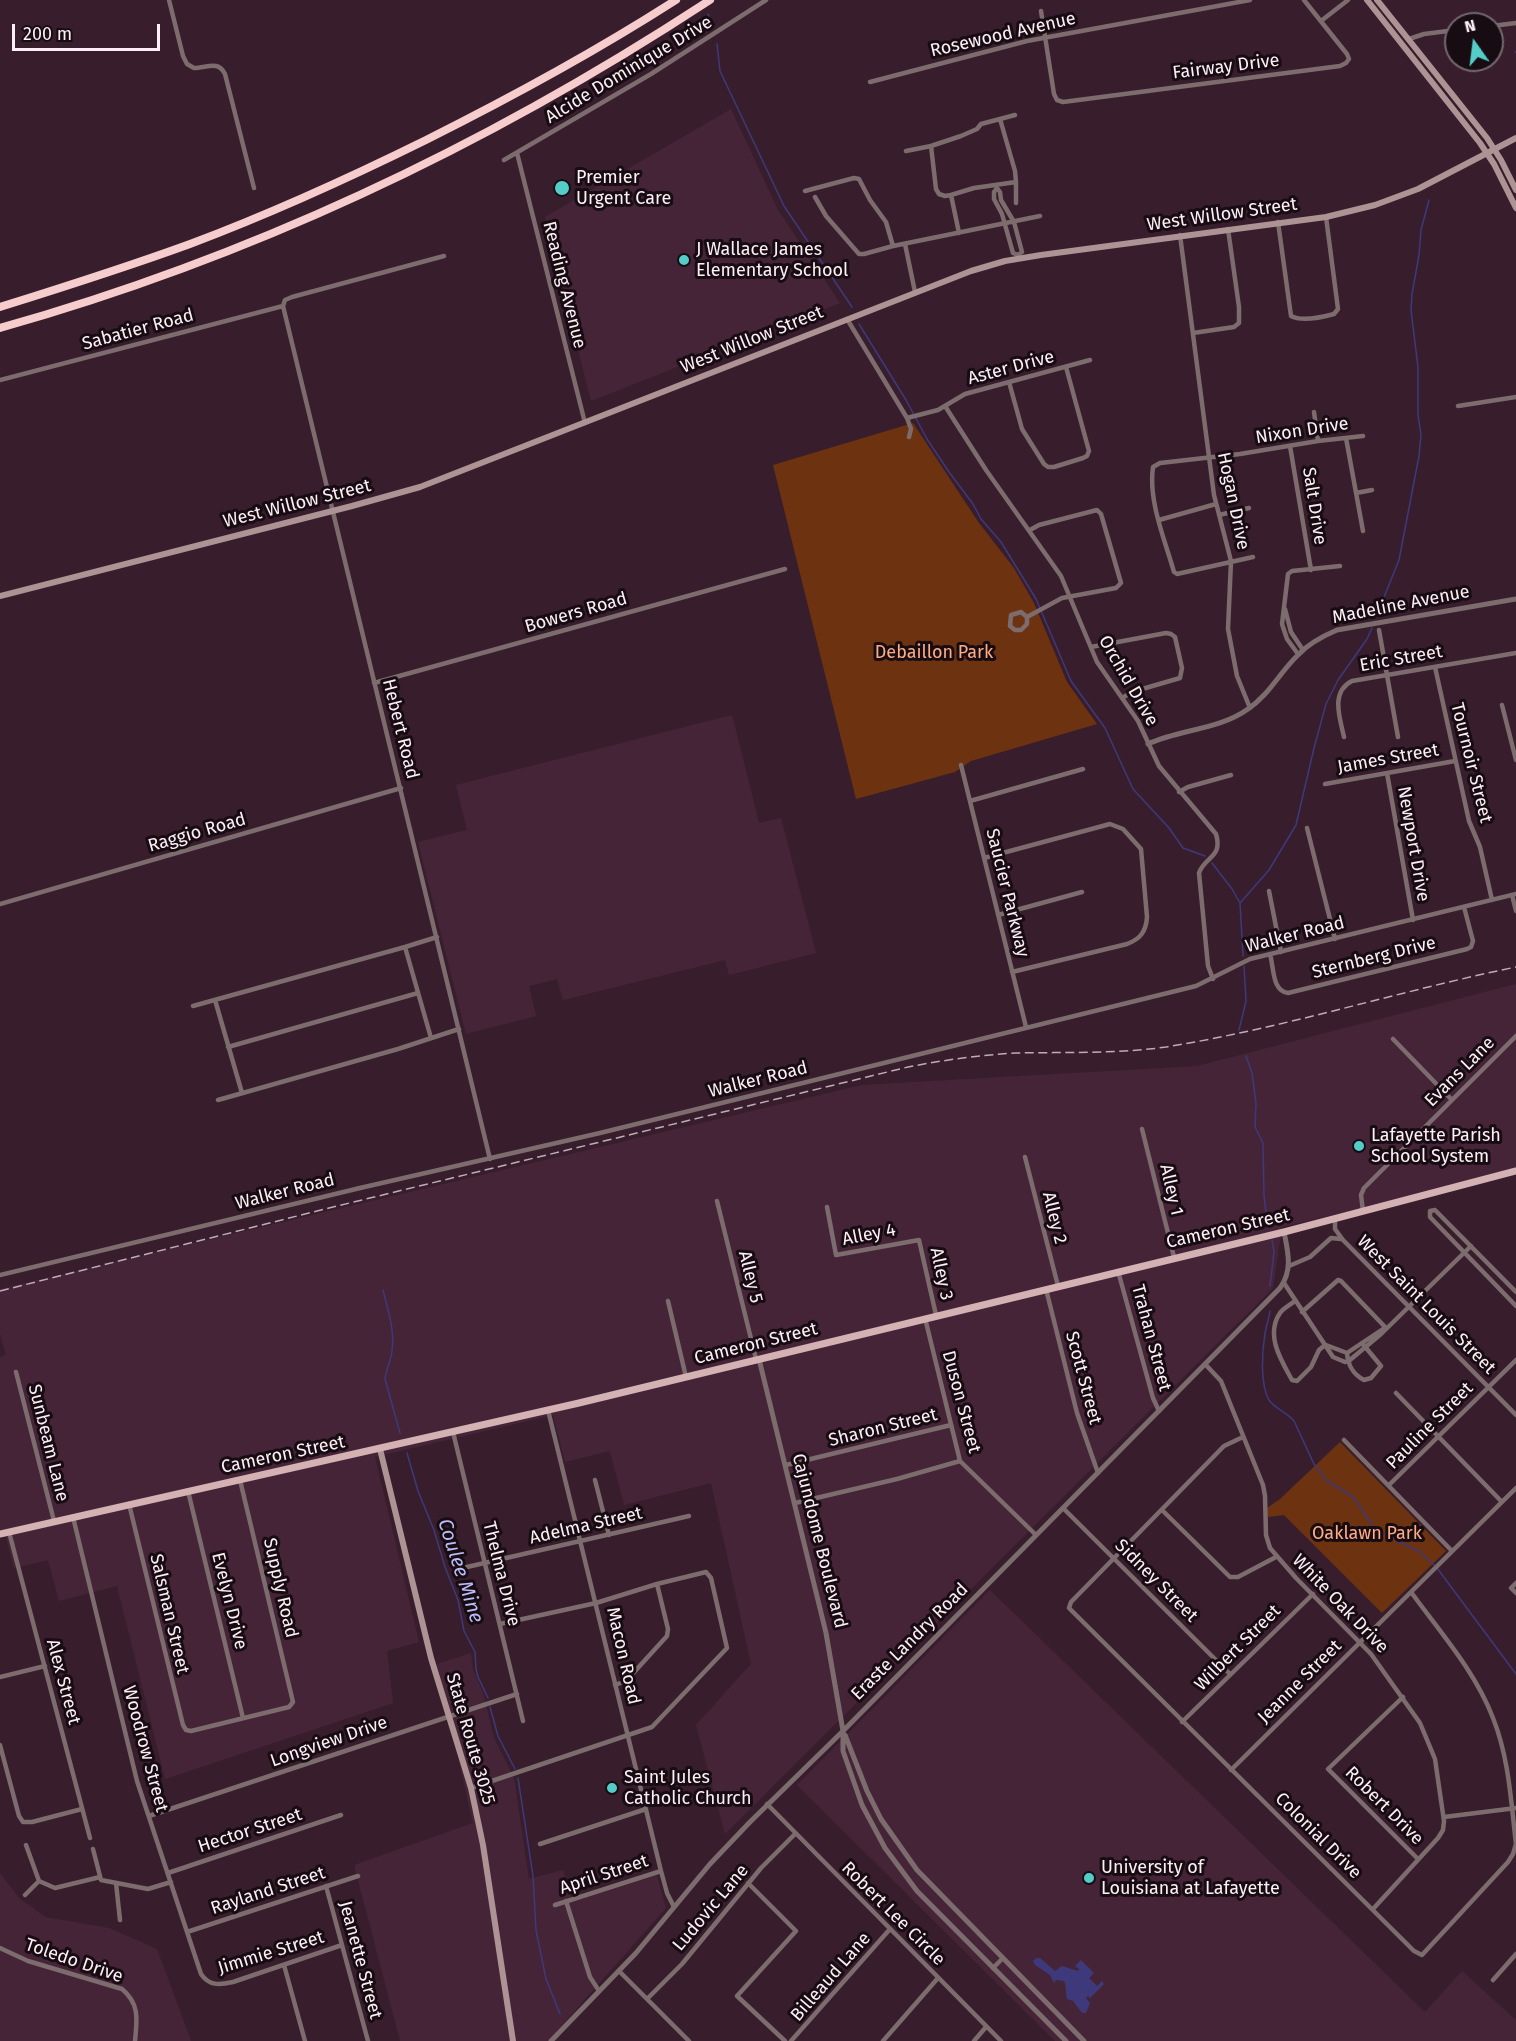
<!DOCTYPE html>
<style>
body{margin:0}
#map{position:relative;width:1516px;height:2041px;overflow:hidden;background:#381e2d;font-family:"Fira Sans",sans-serif}
canvas{display:block}
.north{position:absolute;left:1444px;top:12px;width:60px;height:60px;box-sizing:border-box;background:#180c13;border:2px solid #74676e;border-radius:50%;rotate:346deg;font-size:16px;font-weight:700;line-height:24px;text-align:center;color:#feeff6}
.north::after{content:'';display:block;margin:auto;width:21px;height:27px;background:#54cdc8;clip-path:polygon(50% 0,100% 100%,50% 72%,0 100%)}
.scale{position:absolute;left:12px;top:24px;width:148px;height:27px;box-sizing:border-box;border:3px solid #feeff6;border-top:0;padding-left:8px;font-size:18px;line-height:21px;white-space:nowrap;color:#feeff6;-webkit-text-stroke:4px #180c13;paint-order:stroke}
</style>
<div id="map">
<canvas width="1516" height="2041"></canvas>
<div class="north">N</div>
<div class="scale">200 m</div>
</div>
<script>
const ctx = document.querySelector('canvas').getContext('2d');
ctx.lineJoin = 'round';
function paint(path, color) { ctx.fillStyle = color; ctx.fill(path, 'evenodd'); }
function trace(path, color, width, dash) { ctx.strokeStyle = color; ctx.lineWidth = width; ctx.lineCap = dash ? 'butt' : 'round'; ctx.setLineDash(dash || []); ctx.stroke(path); }
function write(font, color, halo, rows, align = 'center') {
  ctx.font = font + ' "Fira Sans",sans-serif'; ctx.lineWidth = 6; ctx.setLineDash([]); ctx.textBaseline = 'middle'; ctx.strokeStyle = halo; ctx.fillStyle = color; for (const [text, x, y, turn = 0] of rows) {
    ctx.save(); ctx.translate(x, y); ctx.rotate((+turn || 0) * Math.PI / 180); ctx.textAlign = isNaN(turn) ? turn : align; if (halo) ctx.strokeText(text, 0, 0); ctx.fillText(text, 0, 0); ctx.restore();
  }
}
const built = new Path2D(`
 M731,109l47,101 62,93 -249,98 -46,-184z
 M732,715l27,108 22,-5 35,135 -87,22 -4,-15 -162,40 -6,-21 -28,7 7,30 -70,18 -48,-192 49,-12 -11,-45z
 M1516,984v188l-234,55 -9,61 -548,546 -29,-109 55,-61 -40,-181 -87,22 -14,-54 -45,11 -12,-47 -178,42 44,185 -32,9 6,52 -228,76 -48,-193 -58,15 -11,-41 -34,8 -10,-38 -4,1v-174l6,-2 -6,-21v-45l862,-204 335,-19z
 M990,1590l435,422 37,-41 54,49v21h-461l-258,-256z
 M471,1653l2,17 10,22 11,46 20,40 15,101 34,-9 10,32 84,-27 9,33 -118,133h-148l-46,-176 119,-42 -36,-159z
 M0,1873l19,25 26,19 64,11 48,21 34,92h-191z`);
const green = new Path2D(`
 M913,423l66,100 35,45 20,35 33,79 30,42 -126,37 -16,11 -99,27 -83,-334z
 M1340,1442l106,109 -64,62 -98,-98 -16,2 -1,-9 13,-9z`);
const water = new Path2D(`
 M1036,1958h4l15,13 7,-5 16,5 1,-2 -4,-3 6,-6 13,13 -5,5 8,8 5,-5 2,3 -14,14 -2,-2 -2,2 4,5 -4,10h-4l-9,-12 -6,-2c-2,-7 0,-12 -3,-18l-8,-1 -2,3 -4,-8 -15,-10 -2,-4z`);
const stream = new Path2D(`
 M708,14l5,13
 M717,44l3,27 64,135 68,101
 M1515,52h1
 M859,324l47,76 21,39 22,33 24,32 8,15 20,23 35,57 35,82 34,47 28,61 36,39 14,20 22,8
 M1376,617l23,-57 20,-104 2,-21 -3,-20v-48l-7,-57 1,-16 7,-39 2,-25 8,-30
 M1212,863l20,26 8,14
 M1243,956l-3,-53 29,-33 27,-45 18,-77 12,-44 12,-24 29,-41 5,-11
 M1239,1030l7,-29 -2,-35
 M1246,1056l6,17 4,30 -1,24 8,16 1,53 4,32
 M1270,1286l4,-34 -2,-12
 M383,1290c5,21 12,40 9,61 -1,10 -6,18 -7,28l15,54
 M1270,1311c-1,8 -4,15 -5,23 -3,17 -5,51 4,66 6,9 18,12 25,21l20,43 12,16 27,17 24,35 42,19 15,14
 M407,1453l11,38 16,39 11,37 13,33 6,31 11,21 1,17 2,8 10,21
 M1437,1568l79,106
 M490,1707l8,29 17,33
 M518,1778l15,98 3,54 10,49 14,35`);
const minor = new Path2D(`
 M169,0l14,56 4,8 7,4c13,0 24,-8 31,6l29,114
 M1041,11l13,83 3,6 6,2 277,-36 6,-3 3,-4 -2,-5 -43,-54
 M1321,21l27,-21
 M1492,26l24,-3
 M1409,39l15,-5 32,-4
 M870,82l157,-41 223,-41
 M931,146l5,43 3,5 6,2 6,-1
 M906,151l25,-5 30,-10 16,-7 4,-5 19,-5
 M517,153l68,270
 M504,160l147,-86 115,-74
 M1016,182v21
 M805,191l49,-13 5,1 11,21 16,22 7,24
 M815,197l11,19 33,38h5l29,-8 147,-30
 M1278,222l13,94c11,6 32,1 43,-2l4,-5 -12,-92
 M959,233l-8,-38 23,-7 42,-6 -1,-11 -15,-52 15,-4
 M1180,235l34,260 17,66 -3,68 9,47 13,32
 M905,244l10,48
 M1018,255l-5,-2 -11,-39 -8,-15v-7l3,-4 3,4 1,8 13,22 8,30 -4,3 1,3
 M283,306l207,853
 M283,306l2,-6 7,-3 152,-41
 M847,319l60,99 4,11 -2,8
 M1193,333l41,-6 5,-4v-16l-11,-78
 M0,380l283,-74
 M1009,382l13,47 22,35 4,3h6l29,-9 4,-2 2,-5 -23,-84
 M945,406l41,64 75,106 36,86 41,59 21,45 57,68c7,24 -11,22 -17,39l9,93 5,13
 M1458,406l58,-9
 M1314,412l4,29
 M907,418l31,-8 27,-16 125,-34
 M1346,438l17,93
 M1290,446l21,124
 M1356,493l16,-3
 M1219,515l30,-7
 M1159,520l57,-16
 M1253,557l-76,17 -3,-2c-9,-32 -26,-71 -21,-105l7,-4 80,-9 78,-13 45,-5
 M1285,609l6,23 12,18
 M1027,617v7l-6,6h-6l-5,-4 1,-11 10,-3 6,5 35,-19 54,-10 5,-5 -20,-69 -4,-4 -58,15 -9,5
 M1379,630l19,107
 M1091,647l75,-14 5,1 4,3 7,31 -2,10 -48,14 -10,6
 M1298,654l-11,-15 -5,-15 6,-50 4,-3 48,-5
 M1435,667l34,154 11,26 12,53
 M374,683l411,-114
 M1502,705l14,55
 M1344,737c-4,-19 -14,-45 8,-56l164,-28
 M961,765l65,262
 M1387,773l26,147
 M1325,784l130,-23
 M1179,792l9,-5 43,-12
 M970,801l113,-32
 M1307,828l28,111
 M984,858l126,-34 13,5 18,20 6,68c-1,15 -7,22 -20,27l-115,28
 M1269,891l12,61
 M1512,895l4,16
 M0,904l401,-116
 M998,915l84,-23
 M405,947l26,91
 M1270,954c4,14 2,37 18,39l179,-44 4,-2 2,-6 -9,-34
 M215,1000l27,93
 M193,1006l212,-59 32,-10
 M1393,1039l58,60
 M228,1047l190,-54
 M218,1100l180,-51 61,-20
 M1142,1129l32,128
 M1025,1157l33,129
 M717,1201l39,158
 M827,1207l9,48 83,-15 17,75
 M1363,1211l-2,-16 3,-7 152,-152
 M1335,1219v10l8,11 173,175
 M1289,1266l21,-9 21,-19 10,1
 M1118,1271l35,127 6,13
 M0,1275l360,-87 240,-55 596,-147 54,-27 266,-65
 M1284,1283l49,74 12,5 5,-2 31,-26 90,-88
 M1046,1289l31,124 21,60
 M1516,1292l-81,-82 -5,1v6l86,89
 M668,1301l18,76
 M1295,1301c-5,4 -12,7 -15,12 -15,22 1,47 12,67l5,1 14,-14 8,-17 6,-5
 M1302,1312l36,-32 3,1 45,47
 M925,1318l35,143 76,74
 M1326,1345l21,8 36,-24
 M1347,1353c1,13 6,21 17,27l7,-2 10,-12 -19,-23
 M1205,1364l16,17 42,104 2,11 1,39 4,13 26,30 75,76 49,69 15,36 9,62 -1,9 -5,8 -65,71
 M16,1372l38,149
 M1396,1393l106,109
 M548,1410l113,461 6,22 7,14
 M453,1432l70,289
 M1243,1437l-19,9 -153,156 -2,6 345,343 8,4 86,-93 5,-8 3,-10c-5,-42 -7,-86 -23,-126 -18,-47 -53,-86 -82,-126
 M1344,1440l108,111
 M786,1465l165,-40
 M595,1480l14,55
 M1389,1485l127,-125
 M188,1491l55,227
 M795,1503l102,-24 63,-18
 M129,1504l54,221 3,5 5,1 98,-24 4,-5 -53,-222
 M1063,1508l167,166
 M1162,1510l68,67h8l38,-20
 M73,1517l64,264 64,193c8,12 18,11 32,8l109,-37
 M9,1532l81,306
 M454,1570l235,-54
 M1516,1583l-5,5 5,5
 M0,1677l45,-11
 M615,1685l11,-4 41,-45 1,-7 -11,-45
 M1403,1697l-75,72 90,90
 M1182,1722l131,-128
 M0,1745l19,71 4,6h9l50,-13
 M1231,1770l285,-282
 M471,1788l181,-61 75,-79 -16,-70 -5,-6 -49,12 -61,19 -96,21
 M767,1804l234,237
 M149,1816l368,-122
 M1444,1817l72,-9
 M540,1844l106,-35
 M93,1849l8,31 47,9 23,-7
 M168,1873l173,-58
 M39,1881l16,7 45,-11
 M116,1883l4,37
 M748,1883l48,48 -59,65 48,45
 M326,1886l42,155
 M25,1895l14,-14 -13,-36
 M566,1901l24,76 9,14
 M555,1905l106,-34
 M187,1932l171,-56
 M0,1948l28,13 94,28c18,15 15,31 13,52
 M284,1965l21,76
 M993,1968l9,-9
 M619,1971l70,70
 M1493,1980l23,-26
 M647,1999l35,-35 79,-96 34,-34
 M791,2041l99,-112
 M883,2041l55,-63
 M974,2041l12,-14`);
const tertiary = new Path2D(`
 M1148,744c32,-15 71,-14 100,-35 21,-14 32,-37 50,-54 10,-11 25,-19 39,-25l179,-31
 M759,1359l67,274 17,98v20l19,54 23,43 32,43 149,150
 M845,1735l22,56 14,28 36,51 167,171
 M551,2041l85,-88 74,-89 40,-42 93,-91 437,-443c13,-18 8,-36 4,-56`);
const secondary = new Path2D(`
 M1367,0l113,143 14,21 22,44
 M1377,0l110,138 14,22 15,30
 M0,596l352,-90 68,-19 551,-216 34,-10 36,-6 285,-38 49,-12 43,-16 98,-51
 M380,1449l51,209 40,130 12,57 30,196`);
const primary = new Path2D(`
 M0,1534l579,-131 705,-171 232,-61`);
const motorway = new Path2D(`
 M0,307c64,-20 127,-40 190,-63 80,-30 159,-66 236,-104 86,-43 169,-88 250,-140
 M0,328c252,-71 492,-185 710,-328`);
const rail = new Path2D(`
 M0,1291l329,-83 579,-141c36,-7 72,-12 108,-14 50,-1 100,1 150,-6 118,-19 233,-56 350,-80`);
const markers = [
 [562,188,8,"#54cdc8"],
 [684,260,6,"#54cdc8"],
 [1359,1146,6,"#54cdc8"],
 [612,1788,6,"#54cdc8"],
 [1089,1878,6,"#54cdc8"]
];
const streetNames = [
 ["Rosewood Avenue",1003,35,-13],
 ["Fairway Drive",1226,67,-7],
 ["Alcide Dominique Drive",629,70,-31],
 ["West Willow Street",1222,215,-8],
 ["Reading Avenue",564,285,76],
 ["Sabatier Road",138,330,-15],
 ["West Willow Street",752,340,-22],
 ["Aster Drive",1011,368,-15],
 ["Nixon Drive",1302,431,-9],
 ["Hogan Drive",1233,501,78],
 ["West Willow Street",297,504,-14],
 ["Salt Drive",1314,506,81],
 ["Madeline Avenue",1401,605,-11],
 ["Bowers Road",576,613,-16],
 ["Eric Street",1401,659,-10],
 ["Orchid Drive",1128,681,60],
 ["Hebert Road",400,729,76],
 ["James Street",1388,759,-10],
 ["Tournoir Street",1471,763,76],
 ["Raggio Road",197,833,-16],
 ["Newport Drive",1413,844,80],
 ["Saucier Parkway",1007,893,76],
 ["Walker Road",1295,935,-14],
 ["Sternberg Drive",1374,958,-14],
 ["Evans Lane",1460,1072,-45],
 ["Walker Road",758,1080,-14],
 ["Alley 1",1171,1190,77],
 ["Walker Road",285,1192,-14],
 ["Alley 2",1054,1218,76],
 ["Cameron Street",1228,1229,-13],
 ["Alley 4",869,1235,-11],
 ["Alley 3",941,1274,78],
 ["Alley 5",750,1277,76],
 ["West Saint Louis Street",1426,1305,45],
 ["Trahan Street",1151,1338,75],
 ["Cameron Street",756,1344,-14],
 ["Scott Street",1083,1378,75],
 ["Duson Street",961,1402,75],
 ["Pauline Street",1430,1426,-45],
 ["Sharon Street",883,1428,-14],
 ["Sunbeam Lane",48,1443,76],
 ["Cameron Street",283,1455,-12],
 ["Adelma Street",586,1526,-13],
 ["Cajundome Boulevard",819,1541,76],
 ["Thelma Drive",501,1574,76],
 ["Sidney Street",1156,1581,45],
 ["Supply Road",280,1588,77],
 ["Evelyn Drive",229,1601,76],
 ["White Oak Drive",1340,1604,46],
 ["Salsman Street",169,1614,77],
 ["Eraste Landry Road",910,1642,-45],
 ["Wilbert Street",1238,1648,-45],
 ["Macon Road",623,1656,77],
 ["Alex Street",63,1682,75],
 ["Jeanne Street",1300,1682,-45],
 ["State Route 3025",470,1739,74],
 ["Longview Drive",329,1742,-19],
 ["Woodrow Street",145,1749,75],
 ["Robert Drive",1384,1806,45],
 ["Hector Street",250,1831,-18],
 ["Colonial Drive",1318,1836,45],
 ["April Street",604,1875,-18],
 ["Rayland Street",268,1891,-18],
 ["Ludovic Lane",711,1908,-50],
 ["Robert Lee Circle",893,1914,45],
 ["Jimmie Street",271,1953,-17],
 ["Jeanette Street",360,1960,75],
 ["Toledo Drive",74,1961,19],
 ["Billeaud Lane",831,1977,-49]
];
const poiNames = [
 ["Premier",576,178],
 ["Urgent Care",576,199],
 ["J Wallace James",696,250],
 ["Elementary School",696,271],
 ["Lafayette Parish",1371,1136],
 ["School System",1371,1157],
 ["Saint Jules",624,1778],
 ["Catholic Church",624,1799],
 ["University of",1101,1868],
 ["Louisiana at Lafayette",1101,1889]
];
const parkNames = [
 ["Debaillon Park",934,653],
 ["Oaklawn Park",1367,1534]
];
const waterNames = [
 ["Coulee Mine",460,1571,72]
];
paint(built, '#462438');
paint(green, '#6d3210');
paint(water, '#3e397b');
trace(stream, '#3e397b', 1.5);
trace(minor, '#7d6c6d', 4.5);
trace(tertiary, '#7d6c6d', 5);
trace(secondary, '#ae9394', 6);
trace(primary, '#d4b1b2', 7);
trace(motorway, '#f7cccd', 8);
trace(rail, '#beacb6', 1.5, [9, 4.5]);
for (const [x, y, r, color] of markers) { const dot = new Path2D(); dot.arc(x, y, r, 0, 2 * Math.PI); ctx.fillStyle = color; ctx.fill(dot); trace(dot, '#180c13', 2); }
write('18px', '#feeff6', '#180c13', streetNames);
write('18px', '#feeff6', '#180c13', poiNames, 'left');
write('18px', '#feac84', '#180c13', parkNames);
write('italic 20px', '#babcf7', '#180c13', waterNames);
</script>
